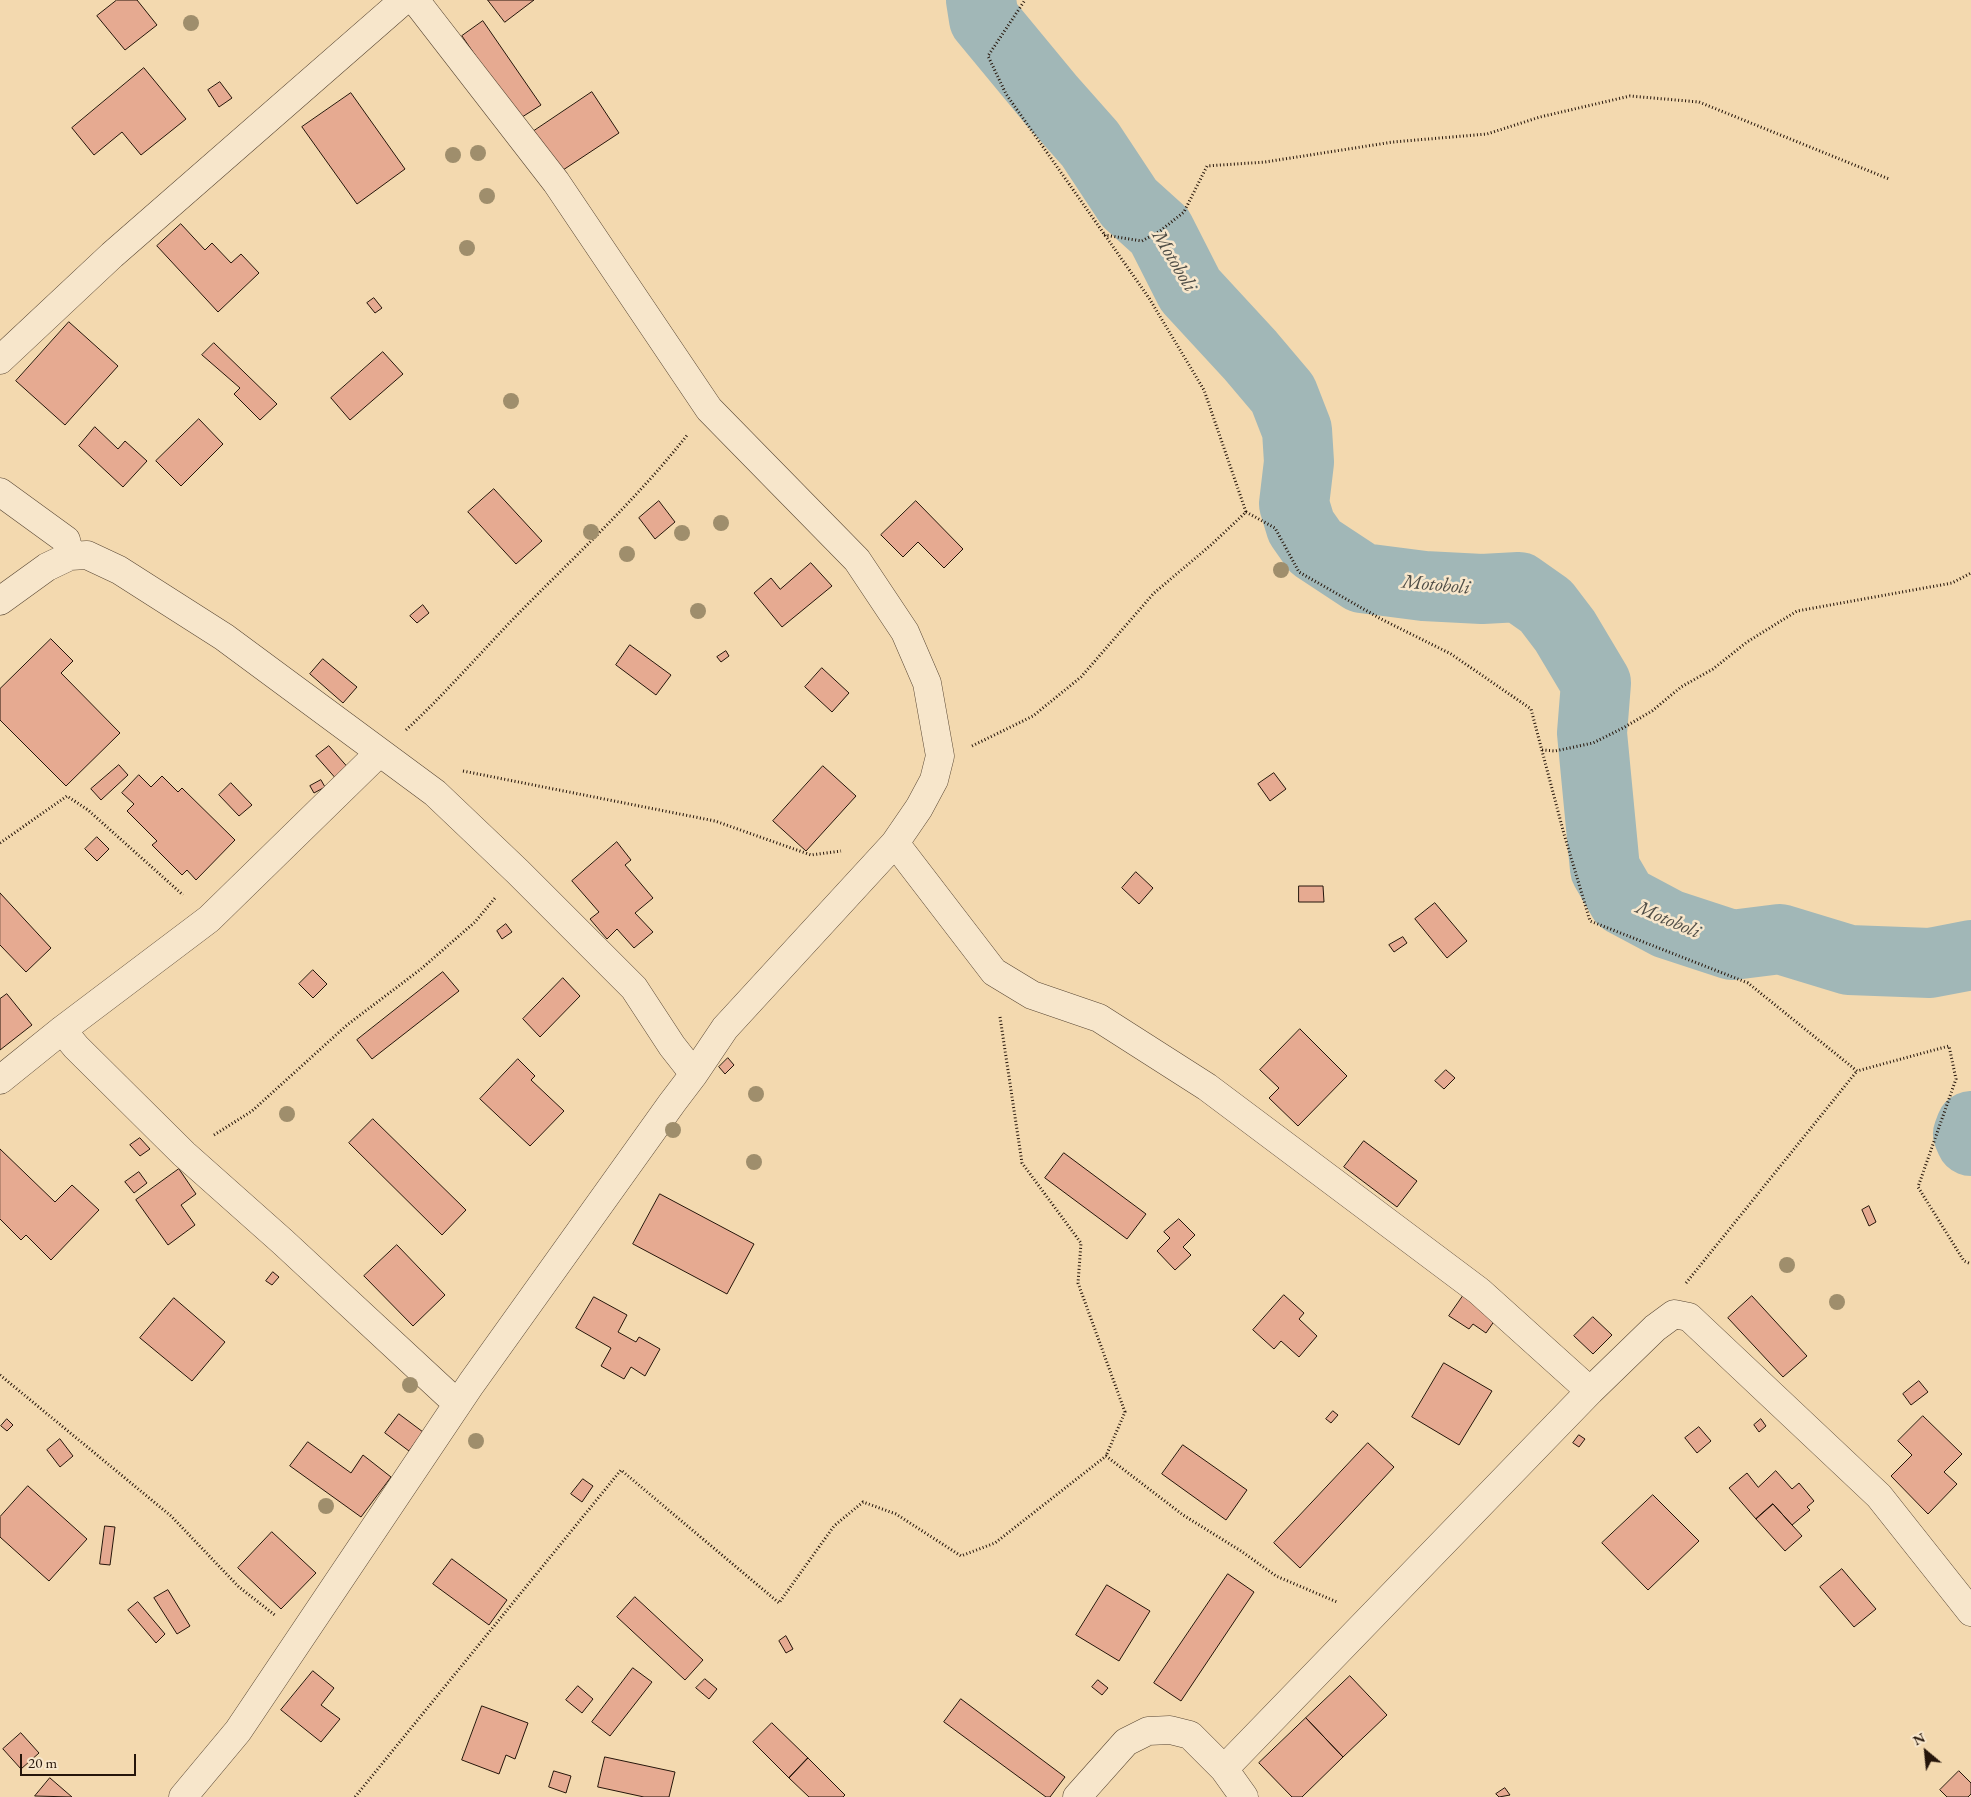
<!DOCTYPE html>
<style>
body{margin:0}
#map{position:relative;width:1971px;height:1797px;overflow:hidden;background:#f3d9af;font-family:"EB Garamond",serif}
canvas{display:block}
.north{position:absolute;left:1901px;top:1727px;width:50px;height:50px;-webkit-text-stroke:4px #f7e6cb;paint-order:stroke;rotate:332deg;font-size:14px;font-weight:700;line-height:20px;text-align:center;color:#25150a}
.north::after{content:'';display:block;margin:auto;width:18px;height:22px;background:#25150a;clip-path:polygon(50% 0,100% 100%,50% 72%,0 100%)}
.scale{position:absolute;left:20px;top:1754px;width:116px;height:22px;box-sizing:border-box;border:2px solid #25150a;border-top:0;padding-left:6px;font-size:15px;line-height:18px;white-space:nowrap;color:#25150a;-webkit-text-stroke:4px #f7e6cb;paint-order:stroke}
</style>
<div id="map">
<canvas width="1971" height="1797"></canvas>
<div class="north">N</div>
<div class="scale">20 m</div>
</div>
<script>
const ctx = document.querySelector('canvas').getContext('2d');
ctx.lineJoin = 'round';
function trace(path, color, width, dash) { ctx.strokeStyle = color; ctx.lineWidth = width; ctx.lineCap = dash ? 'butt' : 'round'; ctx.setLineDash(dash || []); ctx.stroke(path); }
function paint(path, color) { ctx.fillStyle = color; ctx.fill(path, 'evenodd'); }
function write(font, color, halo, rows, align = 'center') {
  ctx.font = font + ' "EB Garamond",serif'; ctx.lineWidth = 5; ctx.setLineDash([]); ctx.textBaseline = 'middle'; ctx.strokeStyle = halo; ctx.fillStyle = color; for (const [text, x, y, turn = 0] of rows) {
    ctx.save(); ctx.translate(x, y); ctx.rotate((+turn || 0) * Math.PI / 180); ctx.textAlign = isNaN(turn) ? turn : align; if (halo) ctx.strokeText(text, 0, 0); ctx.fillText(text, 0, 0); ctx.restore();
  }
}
const river = new Path2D(`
 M981,0l3,19 67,81 39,44 39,59 31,28 30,59 60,65 33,39 14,36 2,32 -5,42 7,23 14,20 47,31 62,8 58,3 37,-2 27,19 19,25 31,52 -4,50 13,136 18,31 45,24 64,21 48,-6 69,21 81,3 41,-8
 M1971,1126l-3,8 3,7`);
const building = new Path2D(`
 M117,0h20l20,25 -32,25 -28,-34z
 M488,0h46l-29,22z
 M483,21l58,84 -22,14 -57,-83z
 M144,68l42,51 -45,36 -19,-23 -28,23 -22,-27z
 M220,82l12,16 -13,9 -11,-17z
 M592,92l27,41 -59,39 -26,-41z
 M351,93l54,76 -48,35 -55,-77z
 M181,224l24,26 7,-7 19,20 10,-9 18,19 -41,39 -61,-66z
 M374,298l8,10 -7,5 -8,-10z
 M69,322l49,44 -53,59 -49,-44z
 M214,343l63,61 -17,16 -26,-26 6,-6 -38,-33z
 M383,352l20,22 -53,46 -19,-22z
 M199,419l24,25 -42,42 -25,-25z
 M95,427l23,22 7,-8 22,20 -24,26 -44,-41z
 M494,489l48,52 -26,23 -48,-52z
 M659,501l16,21 -20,17 -16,-21z
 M916,501l47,48 -19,19 -26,-26 -15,15 -22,-22z
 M811,563l21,23 -50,41 -28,-34 17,-15 9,11z
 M423,605l6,8 -12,10 -7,-7z
 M51,639l22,22 -12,12 59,60 -54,53 -66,-66v-31z
 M630,645l41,30 -15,20 -40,-30z
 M726,651l3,5 -8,6 -4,-5z
 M323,659l34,28 -14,16 -33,-29z
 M822,668l27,25 -17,19 -27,-25z
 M329,746l22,25 -13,10 -22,-25z
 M119,765l9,10 -27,25 -10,-11z
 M823,766l33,30 -50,55 -33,-30z
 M1274,773l12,16 -16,12 -12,-17z
 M139,775l12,12 11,-11 16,16 4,-4 53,52 -39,40 -9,-10 -5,5 -30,-30 5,-4 -30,-30 7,-7 -12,-11z
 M321,780l4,7 -11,6 -4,-7z
 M231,783l21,22 -13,11 -20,-21z
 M97,837l12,12 -12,12 -12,-12z
 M617,842l14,18 -6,5 28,33 -18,15 18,19 -19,16 -17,-19 -10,10 -17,-20 9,-7 -27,-31z
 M1136,872l17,16 -14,16 -17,-16z
 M1299,886h24l1,16h-25z
 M0,893l51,55 -25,24 -26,-27z
 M1435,903l32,38 -20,17 -32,-39z
 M506,924l6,8 -10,7 -5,-8z
 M1403,937l4,6 -13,9 -5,-7z
 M313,970l14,14 -14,14 -14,-14z
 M443,972l16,19 -87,68 -15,-19z
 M563,978l17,18 -40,41 -17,-18z
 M7,994l25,31 -32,25v-51z
 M1300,1029l47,47 -49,50 -29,-28 10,-10 -19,-18z
 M728,1058l6,7 -9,9 -6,-7z
 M518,1059l17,17 -4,4 33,31 -34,35 -50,-47z
 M1446,1070l9,8 -11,11 -9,-8z
 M373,1119l93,91 -24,25 -93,-92z
 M140,1138l10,11 -10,7 -10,-11z
 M1364,1141l53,40 -20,26 -53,-40z
 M0,1149l55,53 17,-17 27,25 -48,50 -25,-25 -5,5 -21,-21z
 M1064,1153l82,61 -19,25 -82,-61z
 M179,1169l17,25 -15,11 14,20 -27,20 -32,-45z
 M139,1172l8,11 -13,10 -9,-11z
 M660,1194l94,50 -27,50 -94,-50z
 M1869,1206l7,16 -7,4 -7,-16z
 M1179,1219l16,16 -12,12 8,8 -16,15 -18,-19 13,-13 -6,-6z
 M397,1245l48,50 -32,31 -49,-50z
 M273,1272l6,5 -7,8 -6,-4z
 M1284,1295l20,18 -5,6 18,17 -18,21 -18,-16 -7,8 -21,-19z
 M1463,1296l32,24 -9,13 -13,-9 -4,5 -20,-13z
 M1752,1296l55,60 -24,21 -55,-59z
 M594,1297l33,18 -9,17 18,10 3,-5 21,12 -15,27 -14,-9 -7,12 -23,-13 10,-18 -35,-20z
 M174,1298l51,44 -33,39 -52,-43z
 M1593,1317l19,18 -19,19 -19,-18z
 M1444,1363l48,28 -33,54 -47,-28z
 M1919,1381l9,11 -17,13 -8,-11z
 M1333,1411l5,4 -7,8 -5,-4z
 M399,1414l24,18 -14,19 -24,-18z
 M1923,1416l39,38 -18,18 13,12 -29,30 -37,-38 21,-21 -14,-14z
 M7,1419l6,6 -6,6 -6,-5z
 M1761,1419l5,7 -7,6 -5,-7z
 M1699,1427l12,14 -14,12 -12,-15z
 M1579,1435l6,4 -6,8 -6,-4z
 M60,1439l13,17 -13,11 -13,-17z
 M308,1442l43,31 12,-18 28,22 -30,40 -71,-51z
 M1368,1443l26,24 -94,101 -26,-25z
 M1183,1445l64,45 -21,30 -64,-46z
 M1776,1471l16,18 7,-6 15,18 -7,6 3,3 -18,15 -19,-21 -17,15 -27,-31 18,-15 11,14z
 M583,1479l10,7 -11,16 -11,-8z
 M28,1486l59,53 -38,42 -49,-44v-20z
 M1653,1495l46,46 -51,49 -46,-47z
 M1773,1504l29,32 -17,15 -29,-32z
 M105,1526l10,1 -5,38 -10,-1z
 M272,1532l44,41 -35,36 -43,-41z
 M452,1559l55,41 -18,25 -56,-41z
 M1842,1569l34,40 -22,18 -34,-40z
 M1228,1574l26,18 -73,109 -27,-18z
 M1107,1585l43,26 -31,50 -43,-26z
 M168,1590l22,36 -13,8 -23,-36z
 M635,1597l68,63 -18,20 -68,-63z
 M138,1602l27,32 -9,9 -28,-33z
 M786,1636l7,13 -7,4 -7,-12z
 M633,1668l19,14 -42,54 -18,-14z
 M313,1671l21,17 -13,17 19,14 -19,23 -40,-32z
 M1350,1676l37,39 -44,42 -37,-39z
 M705,1679l12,10 -8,10 -13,-11z
 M1098,1680l10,8 -6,7 -10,-8z
 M578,1686l15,13 -11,14 -16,-13z
 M961,1699l104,78 -15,20h-4l-102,-75z
 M482,1706l46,17 -13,36 -9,-4 -7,19 -37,-14z
 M1306,1718l37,39 -41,40h-10l-33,-34z
 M772,1723l36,35 -19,20 -36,-36z
 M21,1733l18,20 -18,16 -18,-20z
 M605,1757l70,15 -6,25h-25l-46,-10z
 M808,1758l37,37 -2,2h-34l-20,-19z
 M554,1771l17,5 -5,17 -17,-6z
 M1959,1771l12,12v11l-3,3h-21l-7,-7z
 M50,1778l22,19 -37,-1z
 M1505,1788l5,7 -11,2 -3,-3z`);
const path = new Path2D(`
 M1104,235l38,6 18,-10 24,-19 23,-46 58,-4 128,-20 94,-8 53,-17 90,-21 69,6 190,77
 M1246,512l29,16 24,44 82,47 70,35 80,55 33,125 26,87 158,62 109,88 92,-25 7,33 -38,108 46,74 7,3
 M406,730c40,-37 75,-78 113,-117 58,-59 118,-114 169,-179
 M972,746l61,-30 48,-39 73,-84 57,-48 35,-33 -42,-122 -55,-92 -143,-204 -18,-38 37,-56
 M1542,750l13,1 38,-8 30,-15 29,-17 29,-24 32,-18 34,-27 50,-31 155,-28 19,-10
 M463,771l252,50 96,34 30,-4
 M0,843l67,-47 21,14 95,85
 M1000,1017l22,146 59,80 -3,40 47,129 -19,44
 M214,1135l38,-24 95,-86 74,-56 54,-47 20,-24
 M1686,1283l171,-212
 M0,1375l171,141 68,71 37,29
 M355,1797l266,-327 158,133 55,-77 29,-24 33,12 65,42 34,-13 111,-87 77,59 58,36 35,25 61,26`);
const street = new Path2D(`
 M415,0l141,182 153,227 148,151 48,72 22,51 13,73 -6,24 -15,28 -24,35 -170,185 -31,46
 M0,360l112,-105 292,-255
 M0,492l66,48 4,16
 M0,601l47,-34 23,-11 17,-1 32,15 105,67 211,156 83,79 116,116 38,58 22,28 -22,29 -201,281 -233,347 -55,66
 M895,843l99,129 38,23 67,23 108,69 272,204 111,100
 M62,1030l14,17 108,107 99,88 165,153 11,7
 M0,1080l62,-50 147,-111 170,-166
 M1224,1769l366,-378 65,-63 19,-14 15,3 190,179 92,116
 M1077,1797l49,-55 22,-11 22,-1 20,5 34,34 20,28`);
const trees = [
 [191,23],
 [478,153],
 [453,155],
 [487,196],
 [467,248],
 [511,401],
 [721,523],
 [591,532],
 [682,533],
 [627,554],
 [1281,570],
 [698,611],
 [756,1094],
 [287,1114],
 [673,1130],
 [754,1162],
 [1787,1265],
 [1837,1302],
 [410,1385],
 [476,1441],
 [326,1506]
];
const waterNames = [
 ["Motoboli",1174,261,59],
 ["Motoboli",1436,585,5],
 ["Motoboli",1668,920,23]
];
trace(river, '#a1b7b7', 70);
paint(building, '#e6aa91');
trace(building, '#25150a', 1);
trace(street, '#584633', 29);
trace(path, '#25150a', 3, [1, 2.5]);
trace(street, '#f7e6cb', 28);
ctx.fillStyle = '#9f8e6c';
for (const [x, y] of trees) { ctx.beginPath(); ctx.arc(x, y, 8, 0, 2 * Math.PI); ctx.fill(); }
write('italic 20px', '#504e47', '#f7e6cb', waterNames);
</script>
